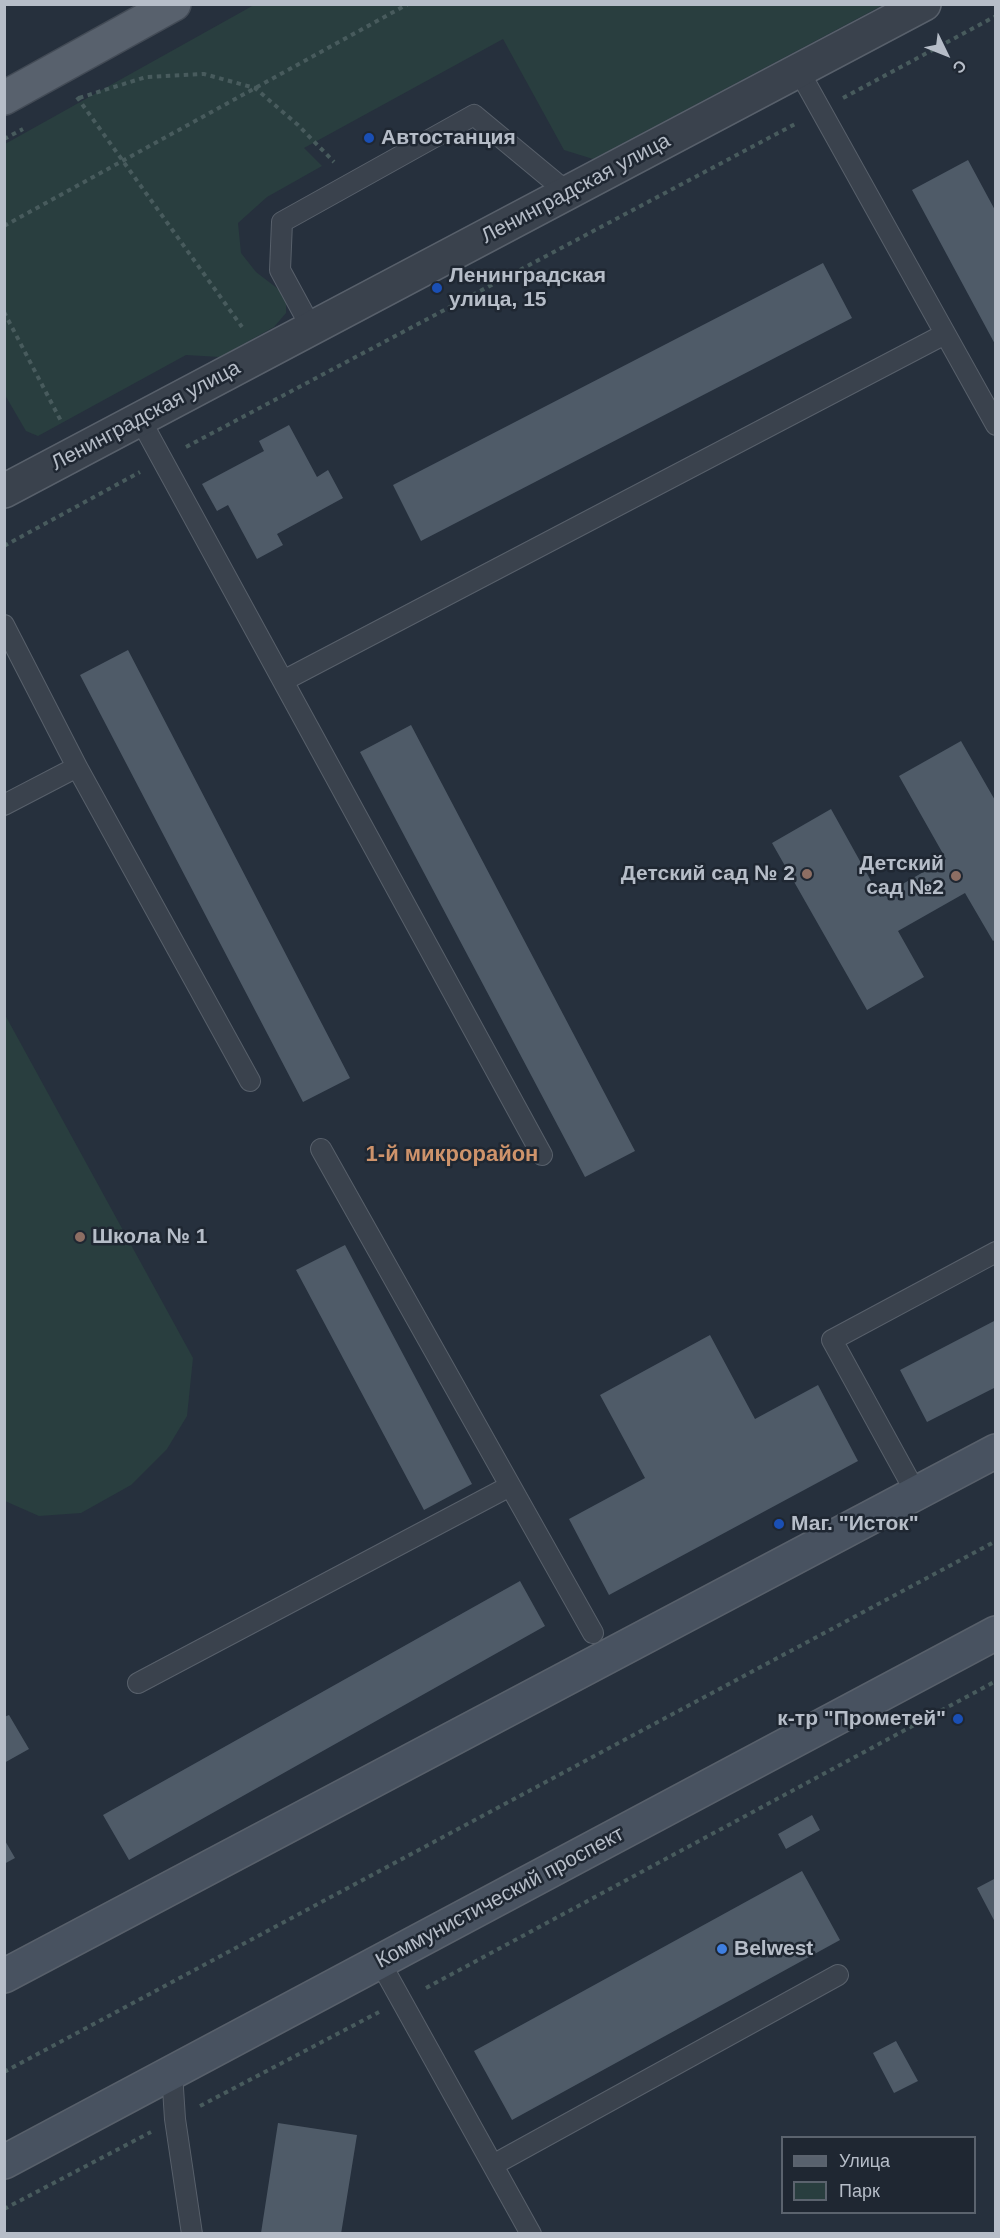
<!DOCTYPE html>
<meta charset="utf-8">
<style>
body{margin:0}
#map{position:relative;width:1000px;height:2238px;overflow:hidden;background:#26303d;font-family:Helvetica,sans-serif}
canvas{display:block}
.frame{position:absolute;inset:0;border:6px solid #b6bdc8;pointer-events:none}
.legend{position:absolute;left:781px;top:2136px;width:195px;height:78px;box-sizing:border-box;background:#1f2732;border:2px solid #5b636e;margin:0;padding:8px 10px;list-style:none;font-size:18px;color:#b6bdc8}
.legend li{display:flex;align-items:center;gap:12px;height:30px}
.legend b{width:30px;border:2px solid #5b636e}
.north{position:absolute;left:916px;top:24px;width:60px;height:60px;-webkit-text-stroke:4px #1f2732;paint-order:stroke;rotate:133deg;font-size:16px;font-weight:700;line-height:24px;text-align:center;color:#b6bdc8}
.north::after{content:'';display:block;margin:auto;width:21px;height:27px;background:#b6bdc8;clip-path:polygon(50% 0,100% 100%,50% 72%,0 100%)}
</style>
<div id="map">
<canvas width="1000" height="2238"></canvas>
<div class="frame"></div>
<ul class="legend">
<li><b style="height:8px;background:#58616d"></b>Улица</li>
<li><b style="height:16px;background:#293e3f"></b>Парк</li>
</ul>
<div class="north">С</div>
</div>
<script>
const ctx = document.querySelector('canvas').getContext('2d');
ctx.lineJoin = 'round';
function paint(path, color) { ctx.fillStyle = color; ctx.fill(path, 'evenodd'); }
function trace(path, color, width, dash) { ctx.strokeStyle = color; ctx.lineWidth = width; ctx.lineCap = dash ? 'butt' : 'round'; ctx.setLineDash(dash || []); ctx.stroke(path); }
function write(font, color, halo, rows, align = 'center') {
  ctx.font = font + ' Helvetica,sans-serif'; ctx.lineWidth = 5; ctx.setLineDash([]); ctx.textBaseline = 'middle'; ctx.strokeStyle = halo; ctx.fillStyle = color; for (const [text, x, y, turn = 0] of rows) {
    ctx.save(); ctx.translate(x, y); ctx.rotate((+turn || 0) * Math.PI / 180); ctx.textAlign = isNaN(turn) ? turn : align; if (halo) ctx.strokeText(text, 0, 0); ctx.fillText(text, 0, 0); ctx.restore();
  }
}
const green = new Path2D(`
 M254,5h629l-290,154 -29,-9 -61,-111 -199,109 18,18 -55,31 -29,26 3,30 15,19 30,23v18l-12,14 -54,30 -34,-2 -148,81 -12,-5 -21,-36v-251z
 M4,1013l189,345 -6,58 -20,33 -36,36 -50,28 -42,3 -34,-15z`);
const building = new Path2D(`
 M968,160l28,52v134l-84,-156z
 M823,263l29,55 -431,223 -28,-56z
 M289,425l28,52 11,-7 15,28 -66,36 6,11 -26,14 -29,-54 -11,6 -15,-27 62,-33 -5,-10z
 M128,650l222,428 -47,24 -223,-427z
 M411,725l224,426 -50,26 -225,-425z
 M961,741l35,61v137l-3,2 -28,-48 -67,38 26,46 -57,33 -95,-167 59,-34 49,88 66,-38 -47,-83z
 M345,1245l127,239 -48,26 -128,-240z
 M996,1320v67l-69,35 -27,-52z
 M710,1335l45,84 63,-34 40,76 -249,134 -40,-76 76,-41 -45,-83z
 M520,1581l25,45 -416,234 -26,-45z
 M9,1715l20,34 -25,14v-46z
 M812,1815l8,15 -34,19 -8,-15z
 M4,1839l11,19 -11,6z
 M802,1871l38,69 -328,180 -38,-69z
 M996,1878v46l-19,-36z
 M896,2041l22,40 -24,12 -21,-40z
 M278,2123l79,12 -16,99 -80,-1z`);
const path = new Path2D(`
 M77,97l165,230
 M79,98l67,-21 58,-3 51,14 43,37 36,37
 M843,98l153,-82
 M4,139l19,-10
 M4,226l404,-222
 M4,312l58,111
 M186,447l611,-324
 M4,546l136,-74
 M426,1988l570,-307
 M4,2072l992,-531
 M200,2106l179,-94
 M4,2209l147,-77`);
const service = new Path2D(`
 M799,71l197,354
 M312,329l-32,-59 2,-48 192,-107 94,78
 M140,419l143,262
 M4,625l73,142 -73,38
 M77,767l173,314
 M321,1149l272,484
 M542,1155l-259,-474 662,-347
 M916,1493l-84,-153 164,-88
 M138,1683l372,-197
 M380,1962l151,272
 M172,2073l3,46 17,115
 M493,2165l345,-190`);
const tertiary = new Path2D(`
 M4,491l920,-487`);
const secondary = new Path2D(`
 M4,1976l992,-525
 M4,2162l992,-529`);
const primary = new Path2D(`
 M4,98l170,-94`);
const markers = [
 [369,138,6,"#1a4fb4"],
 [437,288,6,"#1a4fb4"],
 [807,874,6,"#8d6e63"],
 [956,876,6,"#8d6e63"],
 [80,1237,6,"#8d6e63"],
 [779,1524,6,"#1a4fb4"],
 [958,1719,6,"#1a4fb4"],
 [722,1949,6,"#3f7fe0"]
];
const poiNames = [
 ["Автостанция",381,138],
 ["Ленинградская",449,276],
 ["улица, 15",449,300],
 ["Детский",944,864,"right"],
 ["сад №2",944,888,"right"],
 ["Детский сад № 2",795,874,"right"],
 ["Школа № 1",92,1237],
 ["Маг. \"Исток\"",791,1524],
 ["к-тр \"Прометей\"",946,1719,"right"],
 ["Belwest",734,1949]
];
const streetNames = [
 ["Ленинградская улица",576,189,-28],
 ["Ленинградская улица",146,416,-28],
 ["Коммунистический проспект",500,1898,-28]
];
const neighbourhoodNames = [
 ["1-й микрорайон",452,1155]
];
paint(green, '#293e3f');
paint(building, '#4f5b68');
trace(service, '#58606b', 22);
trace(tertiary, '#58606b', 36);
trace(secondary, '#58606b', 36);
trace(primary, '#434b56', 36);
trace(path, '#485b5d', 4, [4.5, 4.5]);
trace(service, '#3a424d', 20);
trace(tertiary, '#3a424d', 33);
trace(secondary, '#485260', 33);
trace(primary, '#58616d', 33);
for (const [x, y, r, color] of markers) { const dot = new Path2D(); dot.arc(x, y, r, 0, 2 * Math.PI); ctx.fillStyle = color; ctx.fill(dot); trace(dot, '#1f2732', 2); }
write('bold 21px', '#b6bdc8', '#1f2732', poiNames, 'left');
write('21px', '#b6bdc8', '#1f2732', streetNames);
write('bold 22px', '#ce936b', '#1f2732', neighbourhoodNames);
</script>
